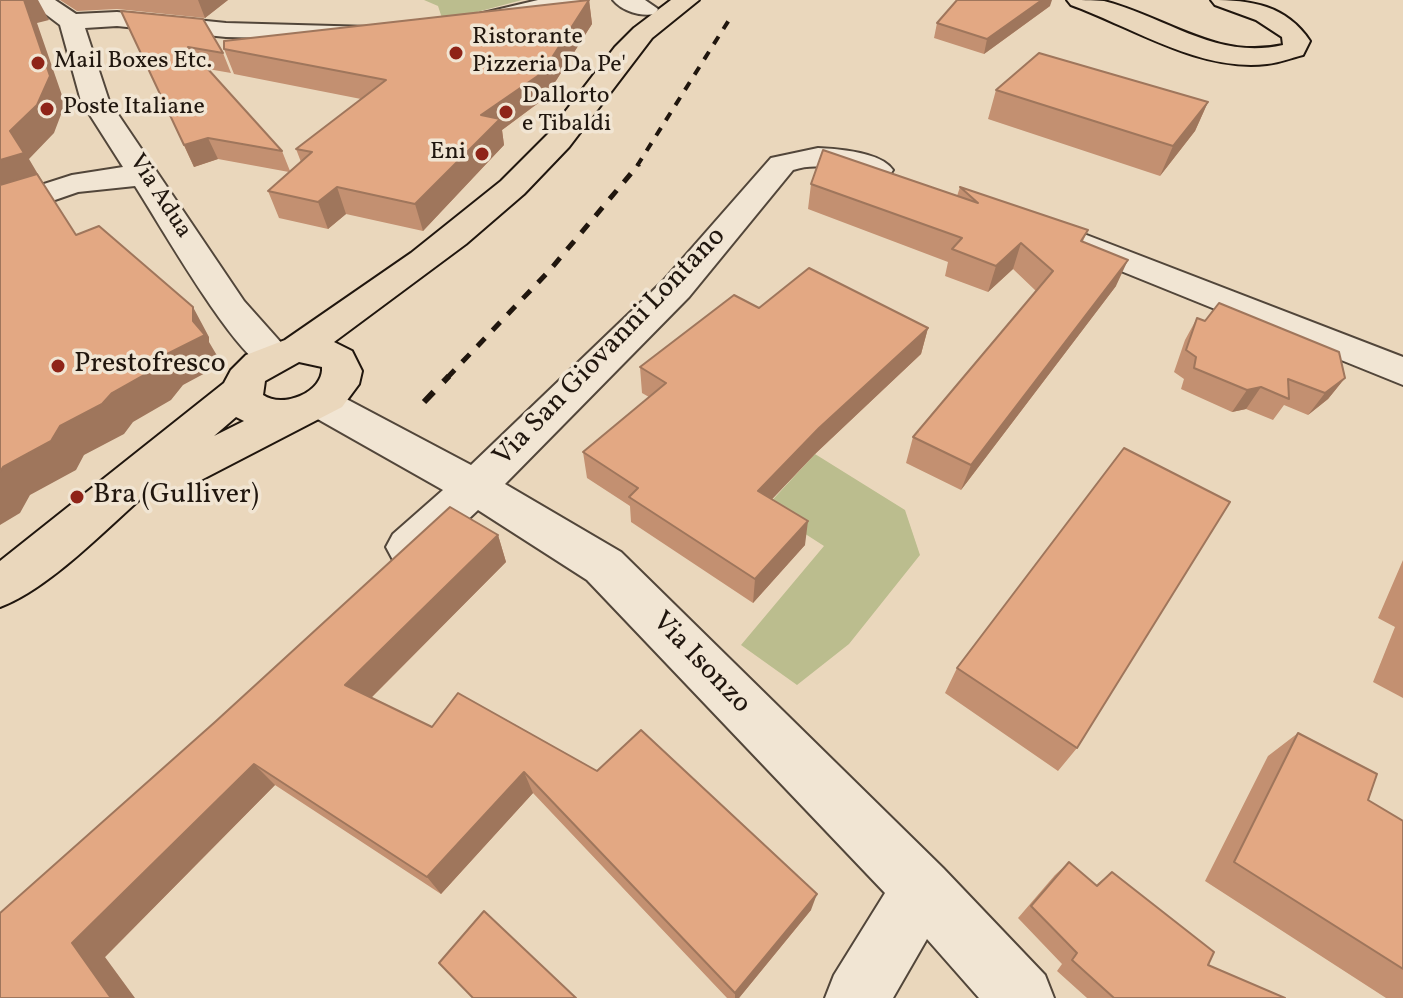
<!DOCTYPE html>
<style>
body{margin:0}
canvas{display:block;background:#ead7bc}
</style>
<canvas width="1403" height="998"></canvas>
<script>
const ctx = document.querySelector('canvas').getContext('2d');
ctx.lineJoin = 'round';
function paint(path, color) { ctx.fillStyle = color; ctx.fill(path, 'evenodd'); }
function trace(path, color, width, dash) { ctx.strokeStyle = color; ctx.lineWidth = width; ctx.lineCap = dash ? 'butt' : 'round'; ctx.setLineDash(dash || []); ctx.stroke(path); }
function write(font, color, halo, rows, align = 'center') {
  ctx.font = font + ' Vollkorn,serif'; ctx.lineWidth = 7; ctx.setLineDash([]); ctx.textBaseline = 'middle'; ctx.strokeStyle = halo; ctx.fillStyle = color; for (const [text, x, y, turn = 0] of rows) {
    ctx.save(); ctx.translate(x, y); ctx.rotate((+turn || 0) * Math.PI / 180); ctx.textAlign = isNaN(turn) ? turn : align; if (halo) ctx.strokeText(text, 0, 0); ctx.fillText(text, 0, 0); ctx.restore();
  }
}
const green = new Path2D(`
 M424,0h98l-79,21 -5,-15z
 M815,454l90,56 15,45 -71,89 -52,41 -56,-40 83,-99 -59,-38z`);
const minor = new Path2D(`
 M27,0h28l21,14 41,-2 109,11 144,4 4,5 -4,5 -9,3 -135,-3 -109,-11 -32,2 24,73 135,200 49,55 -5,9c-9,3 -16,5 -24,1 -31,-13 -107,-146 -129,-180l-57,6 -78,27v-21l72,-23 51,-8 -42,-66 -21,-76z
 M538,0h43l-4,5 -89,21 -9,-2 -3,-5 3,-5z
 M613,0h32l13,9 -3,5c-14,3 -33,-3 -42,-14z
 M818,148c21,1 63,4 75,22l-4,6c-30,8 -57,-19 -96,-6l-104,127 -184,187 116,68 322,316 102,107 9,23h-75l-52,-59 -34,59h-68l9,-23 51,-82 -298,-313 -109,-70 -53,50 -16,6 -16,-6 -7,-13 7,-13 50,-44 -136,-77 -6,-10 6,-10 14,-4 14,4 136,72 192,-184 108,-123z
 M1071,229l332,128v28l-344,-139 -5,-7 5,-7z`);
const major = new Path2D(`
 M671,0h28l-47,38 -83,109 -45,47 -58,50 -132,98 18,9 10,20 -3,13 -17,23 -166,86 -15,5 -14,-5c-39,34 -99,97 -147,114v-46l224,-178 7,-13 15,-15 39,-15 126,-87 90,-72 47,-47 67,-87 19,-19zM299,362l23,5c2,25 -39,42 -59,28l2,-14zM236,417l8,4 -30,15z
 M1067,0c12,0 26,0 37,1 63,16 111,59 179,44l-1,-8 -26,-17 -41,-15 -4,-5c40,0 75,5 99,41l-7,14c-12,3 -24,8 -36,9 -68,8 -135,-37 -196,-59z`);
const railFar2 = new Path2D(`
 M637,166l92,-146`);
const railFar1 = new Path2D(`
 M447,378l102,-107 90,-107`);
const rail = new Path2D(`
 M424,402l25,-26`);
const wall = new Path2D(`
 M60,0h168l-23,18 -88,-9 -40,2z
 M589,0l3,24 -47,74 -43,32 2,15 -81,86 -77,-17 -18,15 -49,-11 -11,-27 21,-19 -71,-13 -24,8 -73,-156 102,42 8,20 -23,-4 74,82 8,20 11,-9 -5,-13 65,-50 -127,-25 -10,-25z
 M1050,6l-66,48 -50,-16 3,-15z
 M996,90l212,12 -13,29 -35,45 -172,-57z
 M811,184l146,12 3,-9 128,43 -5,11 33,45 -155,204 -55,-27 7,-26 123,-146 -23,-22 -25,23 -43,-16 3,-14 -140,-53z
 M759,308l169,20 -7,26 -106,100 -43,45 33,46 -52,58 -122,-81 -1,-16 -43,-28 -4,-26 66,-55 -7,-4 -2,-26z
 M1197,318l148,60 -17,21 -20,16 -24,-10 -11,15 -27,-11 -14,3 -51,-23 3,-10 -10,-7 11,-32z
 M498,535l8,27 -135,136 440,212 -72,88h-12l-194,-205 -92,101 -166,-109 -170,172 -105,41z
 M1403,560v138l-30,-16 22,-55 -17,-9z
 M957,668l120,80 -19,23 -113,-78z
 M1298,733l70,67 35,21v177h-17l-181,-117 63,-125z
 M1069,862l27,23 16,-13 96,93 77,33h-198l-30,-27 5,-7 -44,-46 37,-43z`);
const shadedWall = new Path2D(`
 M24,0h14l11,20 -12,3 28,81 -11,29 -25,26 13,22 -42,14v-35z
 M198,0h30l-23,18z
 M589,0l3,24 -47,74 -43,32 2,15 -81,86 -8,-27 66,-89z
 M1042,0h10l-2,6 -66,48 3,-15z
 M1208,102l-13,29 -35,45 13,-30z
 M208,138l10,21 -24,8 -10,-22z
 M337,187l9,27 -18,15 -10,-27z
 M1021,243l-8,26 -25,23 8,-26z
 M1128,260l-12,26 -155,204 10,-25z
 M193,307l16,30v5l13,22 -39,21 -12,15 -38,22 -9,12 -40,21 -8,15 -46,25 -10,18 -20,12v-53l3,-5 57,-41 52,-33 81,-72z
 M928,328l-7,26 -106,100 -59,62 2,-25 61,-63z
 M1345,378l-17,21 -20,16 17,-22z
 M1261,387l-15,22 -14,3 15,-22z
 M808,521l-3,24 -52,58 2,-24z
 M498,535l8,27 -145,146 -16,-23z
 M254,764l21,21 -170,172 30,41h-24l-39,-55z
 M524,772l9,21 -92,101 -14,-17z
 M817,894l-6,16 -72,88h-4v-5z`);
const building = new Path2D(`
 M0,0h24l26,76 -13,29 -27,26 14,22 -24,7z
 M589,0l-47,73 -61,42 19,4 -85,85 -78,-17 -19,15 -50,-11 44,-39 -16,-3 90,-69 -162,-31v-8z
 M957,0h85l-55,39 -50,-16z
 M121,11l82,8 20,34 -35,-6 94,104 -74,-13 -24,7z
 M1039,53l169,49 -35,44 -177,-56z
 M823,150l155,53 -18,-16 122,41 6,2 -7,11 47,19 -157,205 -58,-28 140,-166 -32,-28 -25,23 -44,-17 10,-11 -151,-54z
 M37,174l39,61 23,-9 94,81v14l12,14 -40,20 -14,16 -39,22 -10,11 -42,22 -9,15 -48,26 -3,5v-287z
 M809,268l119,60 -109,100 -61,63 50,30 -53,58 -126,-82 9,-9 -55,-36 83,-69 -26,-16 94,-72 25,13z
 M1219,303l120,49 6,26 -20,15 -37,-14 1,20 -28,-12 -14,3 -53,-22 2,-11 -10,-7 11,-32 8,3z
 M1124,448l106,54 -153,246 -120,-80z
 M450,507l48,28 -153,150 87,42 26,-34 139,78 44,-41 176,164 -82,99 -211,-221 -97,105 -173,-113 -182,179 39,55h-111v-85l215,-191z
 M1298,733l79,41 -9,26 35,21v148l-169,-107z
 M1069,862l28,24 15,-14 102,80 -6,13 77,33h-171l-42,-38 5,-7 -46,-47z
 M484,911l92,87h-103l-34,-35z`);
const markers = [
 [456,53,8,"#8f2418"],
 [38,63,8,"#8f2418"],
 [47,109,8,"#8f2418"],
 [506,112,8,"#8f2418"],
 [482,154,8,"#8f2418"],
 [58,366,8,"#8f2418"],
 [77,497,8,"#8f2418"]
];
const farPoinames = [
 ["Ristorante",472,39],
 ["Pizzeria Da Pe'",472,67],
 ["Mail Boxes Etc.",54,63],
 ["Dallorto",522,98],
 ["e Tibaldi",522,126],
 ["Poste Italiane",63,109],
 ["Eni",466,154,"right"]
];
const farStreetnames = [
 ["Via Adua",159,197,57]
];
const streetNames = [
 ["Via San Giovanni Lontano",611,348,-46],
 ["Via Isonzo",700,664,46]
];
const poiNames = [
 ["Prestofresco",74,366],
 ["Bra (Gulliver)",93,497]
];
paint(green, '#bbbd8e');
trace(minor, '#52463a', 4);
trace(major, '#20160e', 4);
paint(minor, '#f1e5d3');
paint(major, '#ead7bc');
trace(railFar2, '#20160e', 4, [9, 9]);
trace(railFar1, '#20160e', 5, [11, 11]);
trace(rail, '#20160e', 6, [14, 14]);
paint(wall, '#c39071');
paint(shadedWall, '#9f765c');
paint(building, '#e3a883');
trace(building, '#9f765c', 2);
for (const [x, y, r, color] of markers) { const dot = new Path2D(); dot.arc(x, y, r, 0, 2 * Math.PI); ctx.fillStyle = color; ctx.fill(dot); trace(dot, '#f1e5d3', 3); }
write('24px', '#20160e', '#f1e5d3', farPoinames, 'left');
write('24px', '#20160e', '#f1e5d3', farStreetnames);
write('28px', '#20160e', '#f1e5d3', streetNames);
write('28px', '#20160e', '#f1e5d3', poiNames, 'left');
</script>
